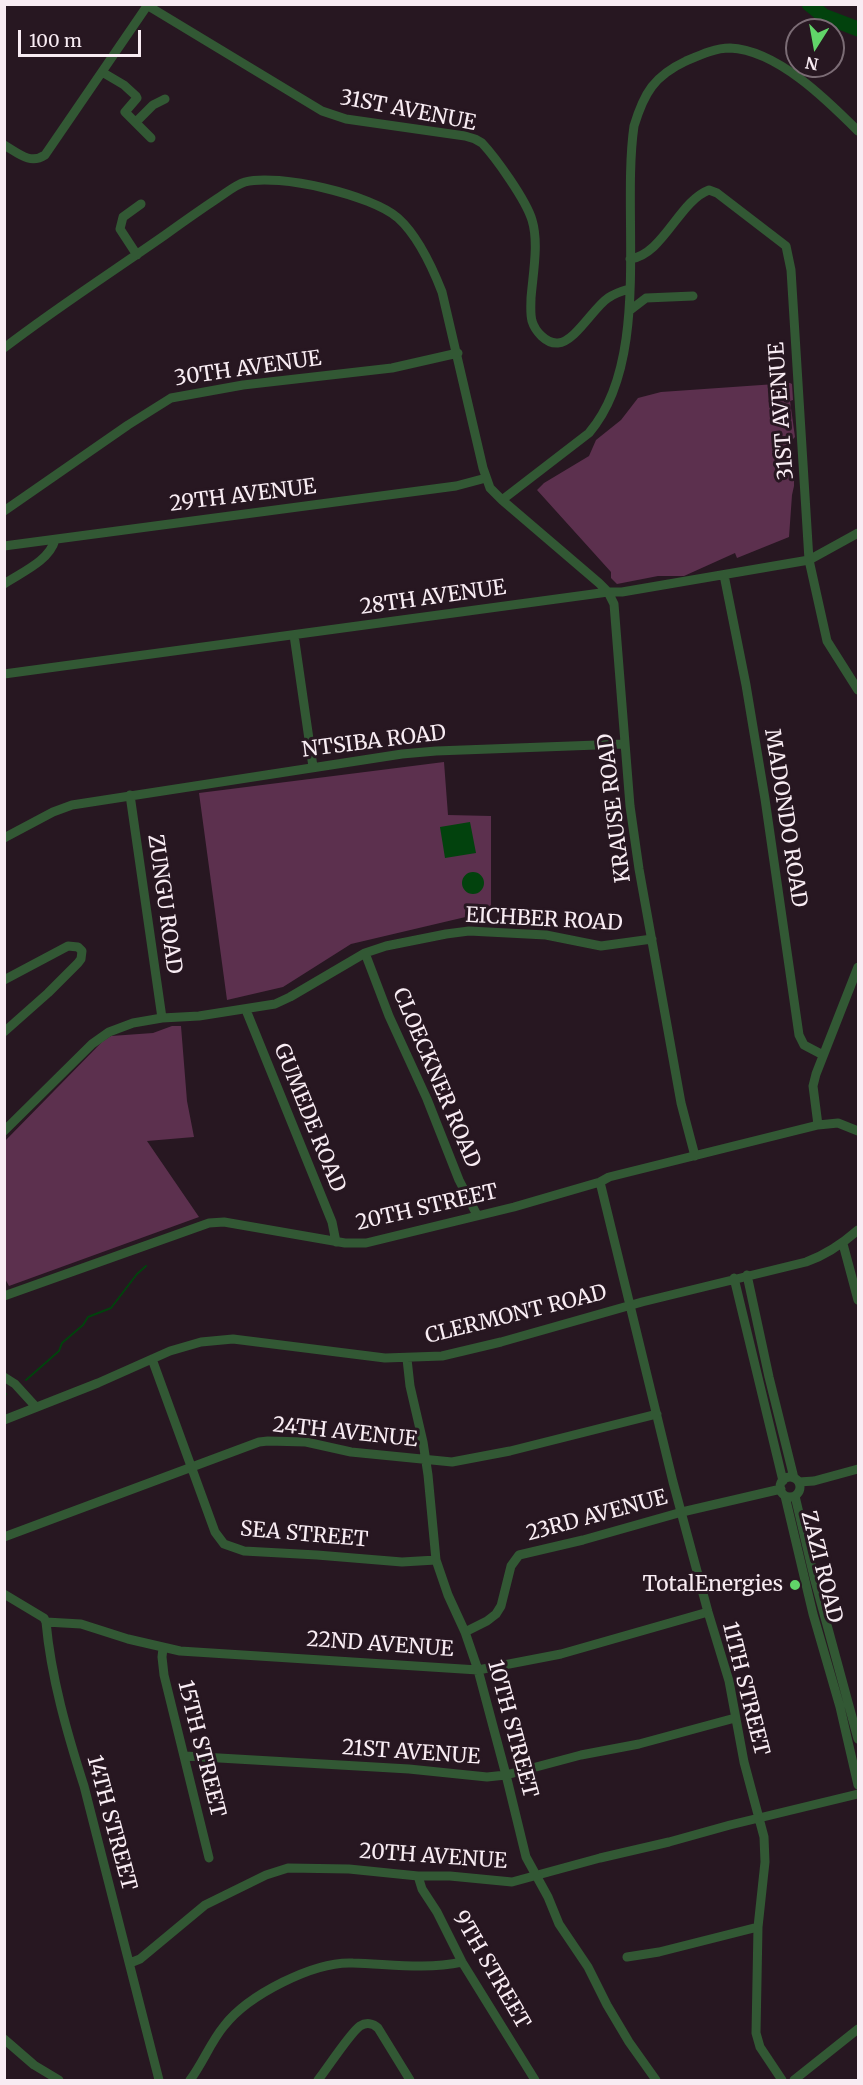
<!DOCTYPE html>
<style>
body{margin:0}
#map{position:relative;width:863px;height:2085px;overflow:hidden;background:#271721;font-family:Merriweather,serif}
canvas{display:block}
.frame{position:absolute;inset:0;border:6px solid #f8ecf3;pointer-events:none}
.north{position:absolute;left:785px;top:18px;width:60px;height:60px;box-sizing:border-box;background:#271721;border:2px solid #7b6c75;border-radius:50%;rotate:191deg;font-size:16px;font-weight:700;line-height:24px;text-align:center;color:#f8ecf3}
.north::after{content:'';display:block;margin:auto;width:21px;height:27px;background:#61d469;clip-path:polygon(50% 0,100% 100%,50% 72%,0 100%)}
.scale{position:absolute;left:18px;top:30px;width:123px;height:27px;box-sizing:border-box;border:3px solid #f8ecf3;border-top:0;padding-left:8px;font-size:18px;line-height:21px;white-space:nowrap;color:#f8ecf3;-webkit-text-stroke:4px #271721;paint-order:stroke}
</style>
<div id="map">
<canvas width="863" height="2085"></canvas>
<div class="frame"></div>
<div class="north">N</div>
<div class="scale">100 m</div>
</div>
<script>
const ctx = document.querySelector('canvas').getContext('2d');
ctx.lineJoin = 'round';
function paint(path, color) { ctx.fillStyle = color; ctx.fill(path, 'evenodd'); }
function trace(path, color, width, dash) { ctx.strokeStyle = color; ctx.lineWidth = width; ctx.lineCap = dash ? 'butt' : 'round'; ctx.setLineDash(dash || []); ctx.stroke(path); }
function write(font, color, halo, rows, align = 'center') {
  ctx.font = font + ' Merriweather,serif'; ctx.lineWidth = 6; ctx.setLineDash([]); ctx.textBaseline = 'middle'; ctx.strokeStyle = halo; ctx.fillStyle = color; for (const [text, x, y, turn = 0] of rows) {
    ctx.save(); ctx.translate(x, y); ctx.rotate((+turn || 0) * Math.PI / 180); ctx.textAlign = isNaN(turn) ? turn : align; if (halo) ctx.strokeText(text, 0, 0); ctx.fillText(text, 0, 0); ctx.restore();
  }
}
const green = new Path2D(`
 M790,383l2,1 1,16 -3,1 5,36 -5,5 1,15 3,2v27l-2,9 -3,42 -52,21 -2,-5 -51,23h-26l-41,8 -6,-6v-6l-74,-82 7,-7 45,-27 7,-16 25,-20 17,-22 23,-6z
 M444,762l4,53 43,1v95l-140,33 -68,43 -56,13 -28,-207z
 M172,1026h9l6,75 7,36 -47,4 52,76 -190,69 -5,-9v-135l98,-100 9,-6 42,-3z`);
const water = new Path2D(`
 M470,822l6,31 -31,5 -5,-31z
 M462 883a11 11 0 1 1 22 0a11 11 0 1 1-22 0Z`);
const stream = new Path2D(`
 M26,1380l33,-29 3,-8 21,-18 5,-8 23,-9 26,-34 9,-8
 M4,1395l2,-1`);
const river = new Path2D(`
 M809,4l15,12 34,13`);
const minor = new Path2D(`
 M145,4l177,107 24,8 119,17 10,3 7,4c14,15 44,57 50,77 7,23 1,53 -1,78 0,7 -1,15 1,23 3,10 14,23 26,22 17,-1 36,-36 50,-45 7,-5 14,-7 21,-9
 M102,72l22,13 12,11 1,2 -12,14 26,26
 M136,122l17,-17 12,-6
 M4,145c14,8 26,20 41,10l102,-149
 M137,255l-17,-26 3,-12 18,-13
 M630,259c33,-4 49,-58 79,-69l8,3 69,53 5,24 18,290 18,81 31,49
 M629,311l17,-13 47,-2
 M4,348c52,-40 108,-76 161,-113 18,-13 35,-25 53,-37 8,-5 17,-13 27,-16 33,-9 127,13 153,36 19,17 35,51 44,74l41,176 7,20 12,12 97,83 9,9 6,12 16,202 9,63 42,234 14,53
 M502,500l87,-67c63,-73 32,-217 45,-307 10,-33 20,-50 52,-65 14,-6 29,-13 44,-13 47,2 97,52 128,83
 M4,511l124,-86 43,-27 72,-13 149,-17 66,-15
 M4,546l452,-60 30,-8
 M724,575l22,110 19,114 34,236 5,10 19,10
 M4,584c18,-12 45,-23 51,-44
 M294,635l19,132
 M4,674l604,-82h14l187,-32 49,-27
 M130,795l32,223
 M4,838l49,-26 19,-7 330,-51 34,-3 188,-7
 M365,953l24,63 38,83 32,81 18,35
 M4,980l64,-34 10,1 4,4 -1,8 -3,4 -30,30 -44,39
 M246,1010l86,212 4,20
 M818,1125l-5,-39 3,-12 42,-107
 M4,1131l88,-87 17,-12 24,-9 29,-5 37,-2 76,-12 15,-7 75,-44 21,-7 60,-12 23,-3 77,4 55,11 51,-7
 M600,1182l73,300 35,130 21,69 15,81 20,75 1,25 -7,65 -2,106 4,14 22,33
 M843,1244l15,56
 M747,1275l22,102 25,101
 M734,1278l49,203
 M4,1296l205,-73 15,-1 121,21h21l148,-36 86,-25 9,-5 209,-52 20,-2 20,8
 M152,1359l63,173 9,12 20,7 73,4 85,7 34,-2
 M407,1359l3,27 13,56 5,33 8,85 12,35 17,37 13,38 28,105 20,82 22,40 11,27 29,43 19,38 22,37 27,38
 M4,1377l11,7 21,23
 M4,1420l94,-37 72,-32 31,-9 32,-3 152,19 57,-2 59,-14 141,-40 164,-40c20,-7 36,-18 52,-32
 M780 1487a10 10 0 1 1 20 0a10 10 0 1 1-20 0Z
 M799,1482l15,-1 44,-12
 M785,1496l28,118 27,93 18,78
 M795,1496l19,81 44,162
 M4,1537l255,-95 9,-1 38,1 45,10 101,10 58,-11 147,-37
 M4,1594l40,24 2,4c5,55 21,111 38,164l75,294
 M46,1622l35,2 47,15 52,12 298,19 83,-16 147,-42
 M465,1632l22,-11 9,-7 5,-8 10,-40 8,-11 64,-15 99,-28 99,-23
 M163,1648l-1,9 2,18 45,183
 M185,1756l224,13 78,8 19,-2 75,-20 58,-11 96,-26
 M418,1876l4,13 15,23 25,50 73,118
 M627,1957l32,-5 99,-25
 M130,1963l10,-4 65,-54 61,-30 22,-7 61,1 69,7h32l62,6 88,-24 69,-16 61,-17 128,-31
 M4,2039l30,26 25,15
 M190,2080c13,-17 20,-37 34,-54 24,-31 90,-65 129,-63 37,1 72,7 109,-1
 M318,2080c9,-11 32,-47 42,-54 6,-4 13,-3 18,2l32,52
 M794,2080l64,-51`);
const markers = [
 [795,1585,6,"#61d469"]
];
const streetNames = [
 ["31ST AVENUE",408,111,11],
 ["30TH AVENUE",248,369,-8],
 ["31ST AVENUE",782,411,-94],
 ["29TH AVENUE",243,496,-7],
 ["28TH AVENUE",433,598,-8],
 ["NTSIBA ROAD",374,742,-7],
 ["KRAUSE ROAD",615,808,-97],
 ["MADONDO ROAD",785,818,81],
 ["ZUNGU ROAD",164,904,82],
 ["EICHBER ROAD",544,920,3],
 ["CLOECKNER ROAD",436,1078,67],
 ["GUMEDE ROAD",309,1118,68],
 ["20TH STREET",427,1208,-13],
 ["CLERMONT ROAD",516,1315,-14],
 ["24TH AVENUE",345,1433,6],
 ["23RD AVENUE",597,1516,-15],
 ["SEA STREET",304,1535,5],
 ["ZAZI ROAD",821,1567,76],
 ["22ND AVENUE",380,1645,4],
 ["11TH STREET",745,1689,76],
 ["10TH STREET",512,1729,75],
 ["15TH STREET",201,1749,76],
 ["21ST AVENUE",411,1753,4],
 ["14TH STREET",111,1823,75],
 ["20TH AVENUE",433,1857,4],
 ["9TH STREET",491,1970,60]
];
const poiNames = [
 ["TotalEnergies",783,1585]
];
paint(green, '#5c304e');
paint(water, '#02420d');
trace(stream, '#02420d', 2);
trace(river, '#02420d', 15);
trace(minor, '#325834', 9);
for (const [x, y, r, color] of markers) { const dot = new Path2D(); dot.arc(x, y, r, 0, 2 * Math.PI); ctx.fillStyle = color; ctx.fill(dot); trace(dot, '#271721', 2); }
write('21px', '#f8ecf3', '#271721', streetNames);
write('21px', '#f8ecf3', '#271721', poiNames, 'right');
</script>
